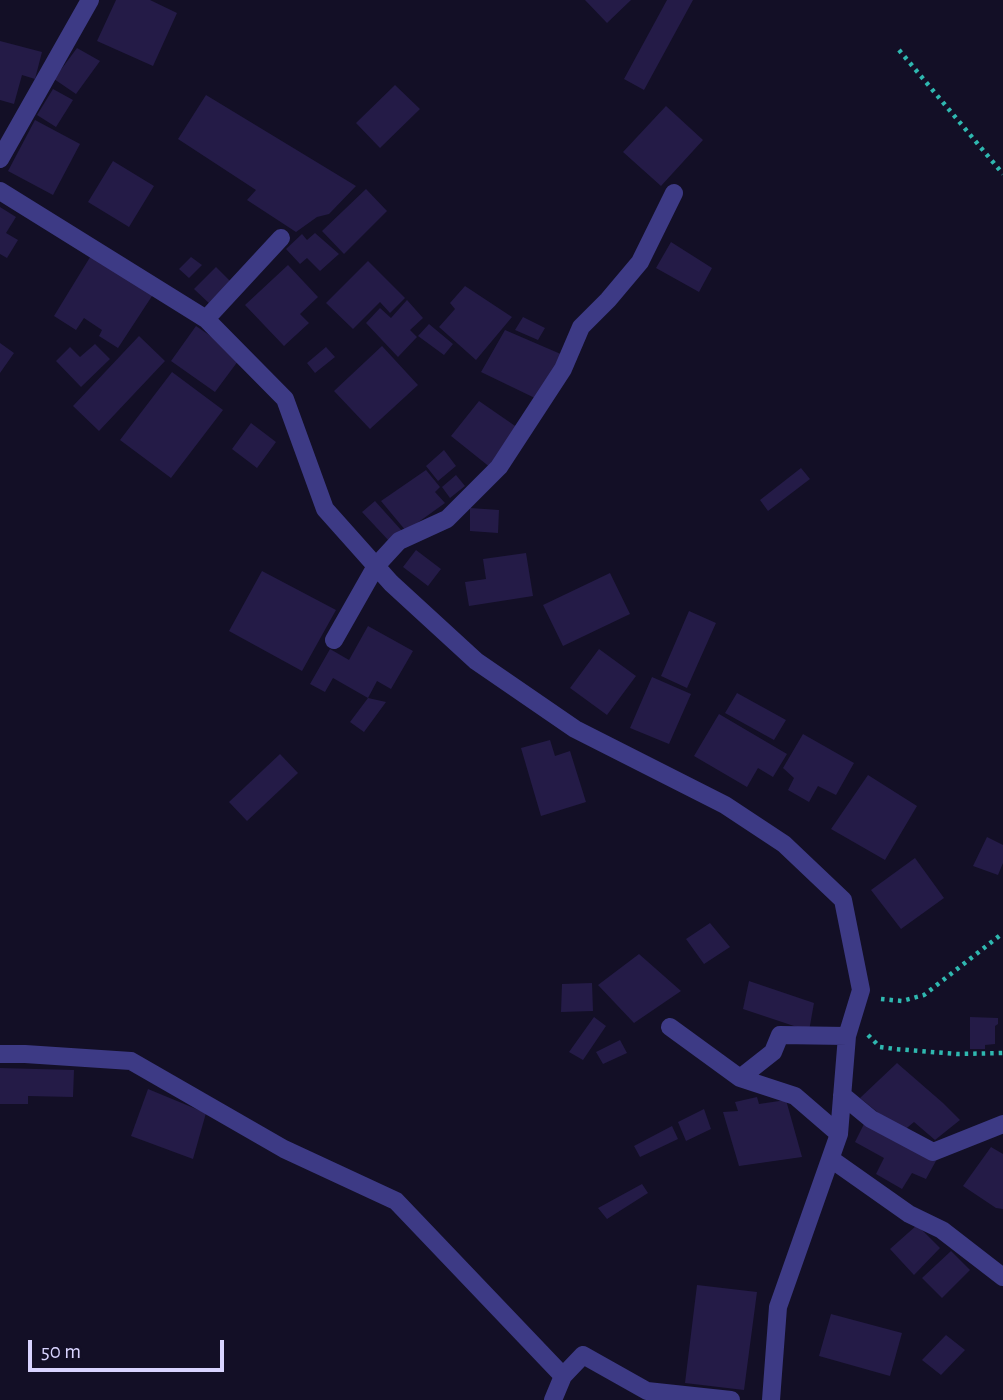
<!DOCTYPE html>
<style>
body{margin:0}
#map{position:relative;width:1003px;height:1400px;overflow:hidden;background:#130f26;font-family:"Alegreya Sans",sans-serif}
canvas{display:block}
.scale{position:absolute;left:28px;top:1340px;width:196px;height:32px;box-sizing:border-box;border:4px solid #d9d4ff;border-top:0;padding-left:9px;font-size:21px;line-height:24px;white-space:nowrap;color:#d9d4ff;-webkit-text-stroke:5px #130f26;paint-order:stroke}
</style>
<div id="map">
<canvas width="1003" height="1400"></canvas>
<div class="scale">50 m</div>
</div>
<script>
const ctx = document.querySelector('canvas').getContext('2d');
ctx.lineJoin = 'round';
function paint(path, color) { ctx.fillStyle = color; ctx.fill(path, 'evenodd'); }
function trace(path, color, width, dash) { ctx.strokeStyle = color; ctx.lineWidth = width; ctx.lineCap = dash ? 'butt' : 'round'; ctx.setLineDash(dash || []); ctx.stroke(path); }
const building = new Path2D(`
 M116,0h34l27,13 -24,53 -56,-25z
 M585,0h46l-24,23z
 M667,0h26l-49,90 -20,-11z
 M0,41l42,11 -7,27 -13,-4 -8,29 -14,-4z
 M77,48l23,13 -24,33 -22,-15z
 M395,85l25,24 -40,39 -24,-25z
 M53,89l20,11 -17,27 -19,-12z
 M206,95l150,91 -27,28 -12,3 -21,15 -49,-32 9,-10 -78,-51z
 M666,106l37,34 -42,46 -38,-34z
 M35,120l45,24 -27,51 -45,-24z
 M113,161l41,25 -25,41 -41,-25z
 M366,189l21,22 -43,43 -22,-23z
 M0,207l16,10 -10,16 12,7 -11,18 -7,-4z
 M315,233l24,21 -19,17 -13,-13 -7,6 -14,-15 16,-15 5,6z
 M671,242l41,26 -13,24 -43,-24z
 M92,254l62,39 -36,55 -19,-12 3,-6 -18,-12 -8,12 -22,-14z
 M191,257l11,8 -13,13 -10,-9z
 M368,261l37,37 -15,15 -10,-11 -27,27 -27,-26z
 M288,265l30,32 -18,17 9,9 -25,23 -39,-41z
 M216,267l18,18 -22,21 -18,-17z
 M465,286l47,31 -36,43 -37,-33 16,-18 -5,-6z
 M407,300l16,18 -13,12 7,7 -19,20 -32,-34 14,-15 11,10z
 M523,317l22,11 -7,12 -23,-10z
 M429,324l24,20 -9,11 -26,-19z
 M196,326l45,31 -26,35 -44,-31z
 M505,330l58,25 -24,45 -58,-28z
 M139,336l26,25 -66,70 -26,-25z
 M0,343l14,10 -14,20z
 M95,344l15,15 -29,28 -25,-26 14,-14 10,10z
 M382,346l36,39 -48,44 -36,-38z
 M326,347l9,10 -20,16 -8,-10z
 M172,372l51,38 -52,68 -51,-38z
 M479,401l42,29 -30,38 -40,-32z
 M251,423l25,19 -19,26 -25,-19z
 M444,450l12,16 -18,15 -12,-15z
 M801,468l9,11 -42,32 -8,-11z
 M426,470l14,17 -5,5 10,11 -39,28 -25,-30z
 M456,475l9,11 -15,12 -8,-11z
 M375,501l27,30 -13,10 -27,-29z
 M470,508l29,2 -1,23 -28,-2z
 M416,550l25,19 -13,17 -25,-19z
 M526,553l7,43 -64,10 -4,-24 21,-3 -3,-20z
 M262,571l74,39 -34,61 -73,-40z
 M610,573l20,41 -67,32 -20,-41z
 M689,611l27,12 -29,65 -26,-12z
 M368,626l45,25 -22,38 -14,-8 -9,17 18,4 -22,30 -14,-10 18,-24 -35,-20 -8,14 -15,-8 20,-35 19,11z
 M599,649l37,27 -29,39 -37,-27z
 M652,677l39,17 -22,50 -39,-16z
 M737,693l49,27 -12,20 -49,-27z
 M719,714l68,40 -14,23 -15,-9 -11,19 -53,-31z
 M803,734l51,29 -18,32 -18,-9 -9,16 -21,-12 6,-12 -11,-10z
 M550,740l5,16 15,-5 16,51 -45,14 -20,-68z
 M280,754l18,19 -51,48 -18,-19z
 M868,775l49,31 -32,54 -54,-31z
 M987,837l16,8v18l-5,12 -25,-9z
 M915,858l29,40 -43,31 -30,-39z
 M710,923l20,24 -26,17 -18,-25z
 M639,954l42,37 -47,32 -36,-38z
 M749,981l65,22 -5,28 -66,-22z
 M592,983l1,28 -32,1 1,-28z
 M594,1017l12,9 -23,34 -14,-8z
 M970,1017l28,1v6l-3,2v18l-10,1v4h-15z
 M620,1040l7,13 -24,11 -7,-12z
 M897,1063l46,40 17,17 -25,20 -21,-18 -12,10 -42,-34z
 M0,1068l74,2 -1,27 -45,-1v8h-28z
 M148,1089l58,24 -13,46 -62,-23z
 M757,1097l2,7 27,-4 16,57 -63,9 -16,-54 15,-1 -3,-9z
 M704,1109l7,20 -25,12 -8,-19z
 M865,1122l72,37 -11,20 -14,-6 -10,16 -26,-15 8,-16 -29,-16z
 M672,1126l6,13 -38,18 -6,-11z
 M991,1147l12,7v55l-7,-1 -33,-22z
 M642,1184l6,9 -41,26 -9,-11z
 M917,1225l23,23 -26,27 -24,-26z
 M951,1251l19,19 -28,28 -20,-20z
 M697,1285l60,7 -13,98 -59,-7z
 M831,1314l71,19 -12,43 -71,-20z
 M946,1335l19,15 -24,25 -19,-15z`);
const path = new Path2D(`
 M899,50l104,124
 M881,999l21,2 22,-6 79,-62
 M868,1035l12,12 15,2 62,5 46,-1`);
const minor = new Path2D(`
 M0,159l90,-159
 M0,191l206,128 79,80 40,110 66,74 85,78 99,68 150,76 59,39 59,56 18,90 -14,46 -8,98 -61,173 -7,93
 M206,319l75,-81
 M334,640l42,-74 23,-25 48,-22 52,-52 64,-98 18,-42 27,-27 32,-38 34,-69
 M670,1027l70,51 55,18 44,38
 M0,1054h25l106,7 153,88 112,52 167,175
 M740,1078l33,-26 7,-17 67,1
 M842,1095l29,24 62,33 70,-28
 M831,1159l78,55 33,16 61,47
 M553,1400l10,-24 20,-21 64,36 84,9`);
paint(building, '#241b47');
trace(path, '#2fb8b0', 4.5, [3.5, 5]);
trace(minor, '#3d3a85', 18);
</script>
